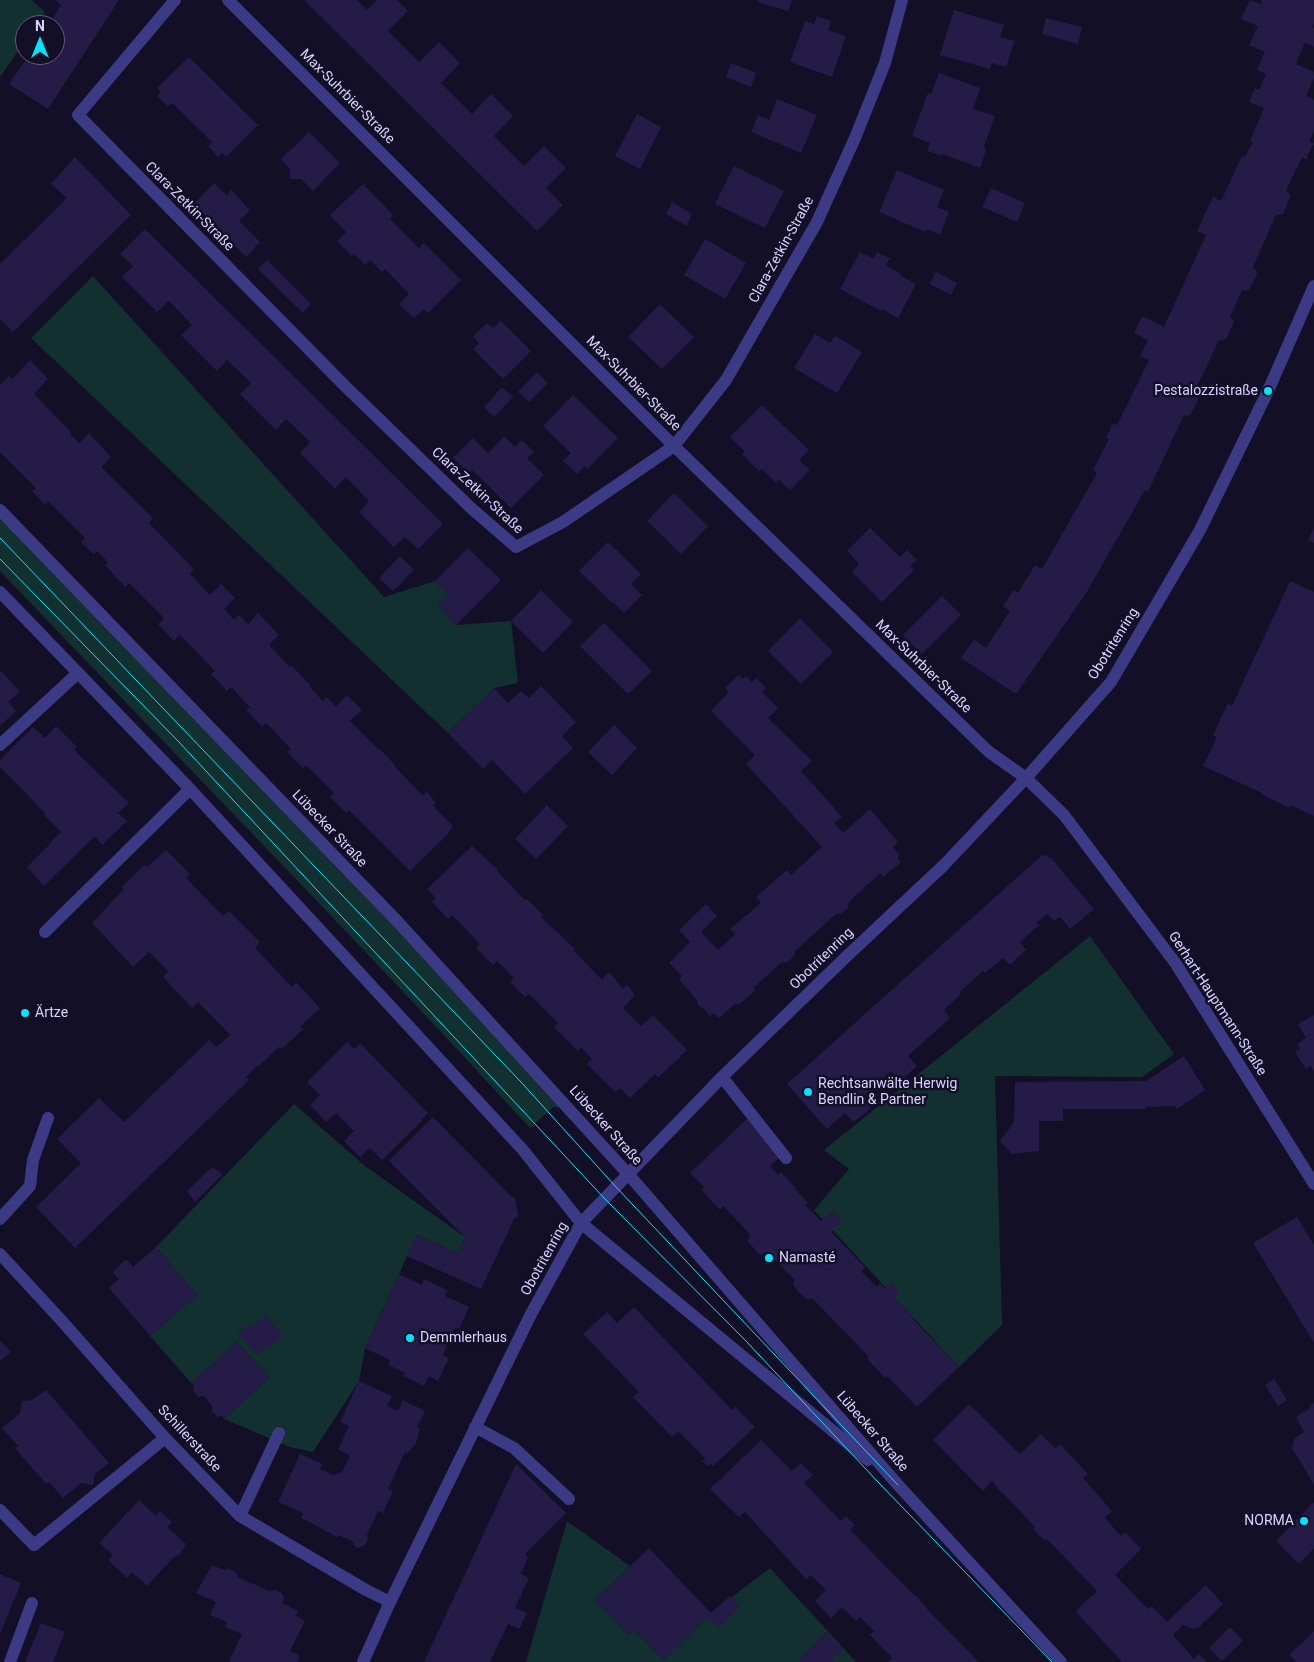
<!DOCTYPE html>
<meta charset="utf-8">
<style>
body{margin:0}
#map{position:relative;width:1314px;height:1662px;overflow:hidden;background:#130f26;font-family:Roboto,sans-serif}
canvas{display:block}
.north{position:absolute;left:15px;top:15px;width:50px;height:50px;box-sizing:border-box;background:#130f26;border:1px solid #625e7d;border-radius:50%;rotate:0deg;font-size:14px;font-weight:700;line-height:20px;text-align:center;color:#d9d4ff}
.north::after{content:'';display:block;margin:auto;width:18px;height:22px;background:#00e5ff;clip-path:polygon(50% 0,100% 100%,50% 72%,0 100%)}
</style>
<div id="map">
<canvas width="1314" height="1662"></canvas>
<div class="north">N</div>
</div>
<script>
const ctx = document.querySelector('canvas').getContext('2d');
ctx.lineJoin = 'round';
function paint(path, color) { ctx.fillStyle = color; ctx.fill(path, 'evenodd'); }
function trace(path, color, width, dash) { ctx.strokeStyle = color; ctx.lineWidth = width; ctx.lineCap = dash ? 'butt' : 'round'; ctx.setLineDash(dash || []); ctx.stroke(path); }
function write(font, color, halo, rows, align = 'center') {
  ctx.font = font + ' Roboto,sans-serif'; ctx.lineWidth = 5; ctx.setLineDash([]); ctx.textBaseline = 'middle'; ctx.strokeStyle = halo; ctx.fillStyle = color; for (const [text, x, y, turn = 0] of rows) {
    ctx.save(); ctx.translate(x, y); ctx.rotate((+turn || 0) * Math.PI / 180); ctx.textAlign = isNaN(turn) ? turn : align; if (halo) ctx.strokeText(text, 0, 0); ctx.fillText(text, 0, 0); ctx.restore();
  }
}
const green = new Path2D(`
 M0,0h32l13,12 -9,13h-11v16l-25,36z
 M93,276l291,321 51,-16 14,13 -11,11 18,20 55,-4 7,62 -24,5 -46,45 -417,-395z
 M0,510l568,598 -15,-1 -23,21c-173,-189 -353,-371 -530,-557z
 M1090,936l84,118 -32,23 -147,-1 7,249 -43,42 -145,-157 35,-41 -25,-19z
 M294,1104l71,62 100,71 -7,16 -41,-18 -52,113 -6,33 -46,71 -23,-5 -66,-28 45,-41 -32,-36 -46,41 -41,-47 47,-41 -41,-48z
 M567,1521l63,45 -35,34 34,35 6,-5 28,30 48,-47 59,-45 86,94h-330z`);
const building = new Path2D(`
 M55,0h64l-71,109 -39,-25 20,-29h26v-30h-6l12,-20z
 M304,0h53l10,10 10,-10h20l11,11 -20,20 31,31 20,-20 21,21 -19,20 31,31 19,-20 22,22 -19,20 30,30 20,-20 22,22 -20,20 17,17 -26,26z
 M758,0h34l-4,11 -31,-9z
 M1250,0l11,4 1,-4h52v23l-2,4 2,1v19l-9,-5 -9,22 18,8v6l-8,18 8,4v31l-5,11 4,1 1,2 -2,1 -5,11 1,2h-3l-3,-2 -10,21 -6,13 4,3v4l-7,16 -7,1 -23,52 3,3 1,4 -7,15 -2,2 -6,-1 -12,27 4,5 -7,16 -4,3 -4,-1 -24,51 4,7 -8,16 -3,2 -4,-1 -36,77 -3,-2 -60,105 -69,99 -55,-36 13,-19 12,9 24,-37 -7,-5 10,-16 5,3 17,-28 7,4 55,-96 -4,-3 16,-31 -3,-1 7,-15 4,2 32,-65 -9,-4 8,-16 -14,-7 8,-17 22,11 42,-92 -9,-4 16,-34 8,4 21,-45 3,1 8,-15 -3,-1 14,-33 -15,-6 6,-14 4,2 7,-16 -9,-4 8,-18 -16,-7 9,-19 -17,-7z
 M954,10l50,15 -4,12 15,4 -9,26 -14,-4 -2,6 -50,-14z
 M817,16l14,5 -3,9 18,6 -14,41 -42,-15 15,-41 9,3z
 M1046,18l36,9 -4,17 -36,-10z
 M189,57l69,68 -32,32 -4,-4 -4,4 -10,-11 4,-4 -40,-39 -4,3 -11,-10 4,-4 -4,-4z
 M731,63l25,10 -5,14 -25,-10z
 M939,73l41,15 -7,21 22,7 -11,30 2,5 -6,17 -37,-14 -1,2 -15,-5 3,-8 -18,-7 16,-43 3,1z
 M777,99l40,16 -16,38 -50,-21 7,-17 11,5z
 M637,114l24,13 -21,42 -25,-13z
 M309,132l31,31 -27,28 -12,-12h-11v-10l-9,-10z
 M75,157l56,58 -118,117 -13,-13v-55l67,-66 -16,-14z
 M734,166l50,25 -19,37 -50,-24z
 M897,170l47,20 -7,17 12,5 -9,23 -13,-6 -2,3 -46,-20z
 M214,183l13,12 4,-5 19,20 -11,11 21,21 -14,15 -52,-53z
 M363,184l30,31 -3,4 29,29 5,-5 37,37 -33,33 -4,-4 -10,9 -15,-14 10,-10 -24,-25 -3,3 -12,-12 -5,5 -11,-11 -2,2 -15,-15 9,-9 -16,-17z
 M991,188l34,15 -8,19 -35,-15z
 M672,202l20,12 -5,12 -21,-12z
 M145,229l298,295 -25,25 -13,-12 -11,10 -35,-35 10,-11 -23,-24 -11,12 -35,-36 10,-11 -24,-23 -10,11 -36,-36 11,-11 -24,-23 -10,11 -36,-36 11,-10 -23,-24 -12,11 -35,-35 11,-11 -13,-12z
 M705,239l41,24 -21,36 -41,-24z
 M860,252l13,7 4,-7 13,6 -4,7 15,9 -1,1 16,9 -18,34 -16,-9 -1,2 -41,-22z
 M267,260l44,44 -8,9 -45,-44z
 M936,272l21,11 -6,12 -21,-11z
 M660,304l34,33 -32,32 -34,-32z
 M501,321l30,30 -28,28 -30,-30 6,-6 -6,-7 14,-13 6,5z
 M815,334l15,9 5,-7 27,16 -25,41 -43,-25z
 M30,360l18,19 -14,15 37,38 -1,2 9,9 10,-10 22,24 -10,10 52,51 -4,5 45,46 -4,5 20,21 11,-11 14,14 -11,11 10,11 5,-5 9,9 10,-11 21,22 -10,10 21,22 2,-1 18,19 -1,1 14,15 3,-4 10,9 11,-11 15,15 -12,11 29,29 1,-1 15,16 -1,1 29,30 4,-4 9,11 -3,3 20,20 -6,9 -37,36 -61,-61 -3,3 -16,-16 4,-4 -28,-28 -3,3 -16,-16 4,-3 -25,-26 -4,4 -16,-17 4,-3 -19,-20 -4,4 -16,-17 4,-3 -33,-34 -3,-2 -5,6 -16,-17 6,-5 -1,-2 -34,-34 -4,4 -20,-22 3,-3 -11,-11 -3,4 -13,-13 4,-4 -37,-37 -3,4 -13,-14 4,-3 -36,-36v-67l9,-9 3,3z
 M537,372l11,11 -19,19 -11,-10z
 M502,387l11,10 -19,20 -10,-10z
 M573,395l45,43 -31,31 -2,-3 -8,8 -14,-13 8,-8 -28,-27z
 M762,405l47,45 -10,10 11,10 -20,20 -11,-10 -3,3 -14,-14 -3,2 -17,-17 3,-2 -15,-15z
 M504,436l11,11 7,-7 12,12 -7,6 17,17 -33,33 -39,-38 -3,3 -16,-15 20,-20 15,15z
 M674,493l34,33 -27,28 -34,-33z
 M1314,527v16l-6,-3z
 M870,528l30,29 7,-7 10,10 -7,6 4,4 -32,32 -30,-30 7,-8 -12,-13z
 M608,542l33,32 -10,10 11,11 -18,18 -11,-11 -1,1 -33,-32z
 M468,548l33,32 -45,45 -18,-20 11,-11 -14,-13z
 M400,556l14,14 -21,21 -14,-13z
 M1290,581l24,11v224l-24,-11 -1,3 -28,-14 1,-1 -59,-27 14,-29 -4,-2 15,-32 4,3z
 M541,590l32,32 -30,31 -32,-32z
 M942,596l19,19 -39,39 -19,-19z
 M800,618l33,34 -32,32 -33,-33z
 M604,623l48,48 -24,23 -48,-48z
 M1,671l19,20 -12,11 8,9 -16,15v-53z
 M739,675l4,4 3,-3 6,6 5,-4 9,10 -4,4 16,16 -10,10 44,43 -11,10 41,46 -8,6 9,10 27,-24 28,33 -5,5 7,9 -3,2 4,4 -18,15 -3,-4 -31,29 -1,6 -6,5 -6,1 -41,37 -1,5 -6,6 -7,1 -28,25 3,2 -18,15 -2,-2 -17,15 -5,-5 -4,3 -6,-7 -5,-3 -3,-7 -17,-20 3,-3 -13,-13 21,-21 -11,-12 27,-26 11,12 -16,16 17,18 16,-15 1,-1 -5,-5 31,-26 -5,-6 31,-27 4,5 31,-28 -76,-83 9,-9 -44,-44 18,-19 -4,-4z
 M541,686l35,36 -14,14 11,12 -48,46 -33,-34 -9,9 -35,-36 46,-45 14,15 13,-12 8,7z
 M614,725l23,23 -25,27 -24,-23z
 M56,726l21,21 -3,3 55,53 -11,10 9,8 -25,24 -7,-9 -51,50 -17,-19 25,-25 -1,-1 10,-9 -17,-17 2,-1 -46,-47v-7l33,-33 12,11z
 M547,805l21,21 -32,33 -21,-20z
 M472,846l26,24 -1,1 29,30 1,-2 16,16 -2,2 34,32 -1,2 28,29 7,-8 14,17 4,-4 8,10 -12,13 18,18 12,-11 34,35 -29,28 -3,-4 -25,24 -10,-10 -5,4 -28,-28 5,-5 -11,-12 -3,4 -24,-24 4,-4 -29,-29 -4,3 -15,-15 4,-4 -17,-17 -4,4 -17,-17 4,-4 -28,-29 -4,4 -16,-17 4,-4 -9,-9z
 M166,850l24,24 -4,4 37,38 6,-5 31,31 -5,6 37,39 4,-5 24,26 -19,18 2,3 -21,20 -3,-2 -20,19 -1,-1 -12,12 3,3 -174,168 -39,-41 45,-44 -24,-24 42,-41 25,24 85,-82 7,7 14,-12 -32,-33 -6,6 -29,-31 5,-6 -19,-19 -16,15 -41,-44 32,-34 -2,-2 22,-22 3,2z
 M1046,855l6,4 42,50 -24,20 -10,-12 -6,4 -7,-7 -11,9 3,2 -19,17 6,8 -16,15 -7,-7 -18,15 -2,-2 -23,21 1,2 -17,16 6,8 -42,38 9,10 -17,15 -9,-10 -30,27 10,10 -17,14 -9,-9 -18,16 -40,-45 254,-228z
 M1314,1015v57l-3,-6 -5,3 -11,-17 5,-3 -3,-5 9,-6 -8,-14z
 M347,1042l7,7 6,-6 68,70 -6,6 1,1 -41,40 -12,-12 -10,9 -16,-16 10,-10 -18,-18 -10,9 -16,-17 10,-10 -13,-13z
 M1184,1056l21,34 -28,19 -2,-3 -29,1v2h-83v12h-24v30l-27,3 -12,-13 14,-19 1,-40 131,-1z
 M433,1117l79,80h3l3,18 -1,2h-2l-34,72 -74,-33 10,-21 41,18 7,-16 -76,-76z
 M749,1117l31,40 -10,9 8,9 3,-3 15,16 -1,1 13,14 -2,3 15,15 11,-10 10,10 -11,11 34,35 -4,4 16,16 3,-4 6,6 6,-6 8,10 -5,4 17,19 -1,1 48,50 -42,40 -30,-31 -2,2 -18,-19 2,-2 -57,-59 -4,2 -8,-6 -7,-10 1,-2v-3l-26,-26 -3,-1 -4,4 -14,-15 3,-4 -1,-2 1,-1 -27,-28 -3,4 -19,-20 3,-3 -14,-14z
 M212,1167l11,7 -28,28 -8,-11z
 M1297,1217l17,28v98l-61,-100z
 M156,1247l41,48 -47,41 -41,-48 10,-9 -6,-7 13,-13 7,8z
 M399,1274l23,11 2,-6 23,11 -2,6 24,11 -10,22 -4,-2 -12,28 6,3 -11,23 -9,-5 -5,10 -21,-10 2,-3 -17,-8 2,-5 -25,-12z
 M634,1307l98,103 3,-3 20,20 -42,39 -2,-2 -3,2 -6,-5 3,-3 -27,-27 -6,6 -39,-40 6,-5 -56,-58 24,-22 10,11z
 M265,1315l18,21 -12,11 -3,-2 -11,10 -19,-21 11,-10 4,3z
 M0,1340l11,12 -11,9z
 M237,1342l32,36 -45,41 -2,-3 -5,1 -5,-6v-5l-8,-10 -6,1 -5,-6 1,-6 -3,-2z
 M1274,1379l13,21 -9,6 -13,-21z
 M359,1381l33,15 -5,10 11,5 5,-11 22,11 -8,16 3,1 -4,15 -8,10 -3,-1 -17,37 5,2 -10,22 -5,-2 -11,24 1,4 -2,6 -8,3 -5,-3 1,-3 -16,-7 -1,2 -24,-13 -12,-6 2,-5 -25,-11 22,-48 22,10 -2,5 13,6 9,-3 8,-17 -12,-5 11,-24 -9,-4z
 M46,1390l63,73 -14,11 -2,11 -12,-2 -18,15 -14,-16 -3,2 -31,-36 3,-2 -16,-18 18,-15 2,-12 10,-1z
 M1314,1403v82l-22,-37 2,-9 10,-7 -8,-15 14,-9 -1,-2z
 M969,1404l51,50 21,-20 14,14 5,-4 28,30 -5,4 29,33 -7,7 16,18 4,-4 16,17 -26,26 33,34 4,-3 15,16 39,-37 17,19 -24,23 -6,2 -10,-4 -10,10 21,24 5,-5 8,8h-85l-9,-10 -36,-39v-3l20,-19 -50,-52 -3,1 -11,-11 2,-2 -32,-34v1l-11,-13 -9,10 -50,-51z
 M761,1440l31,31 9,-8 12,12 -9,8 37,38 5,-5 9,9 -5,5 65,66 1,-1 13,16 50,51h-91l4,-4 -22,-23 4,-4 -14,-14 -4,4 -14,-14 -11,11 -16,-17 11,-11 -15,-15 -5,4 -61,-67 -6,5 -29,-28z
 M516,1464l50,49 -41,41 3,4 -7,16 8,4 -14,30 12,5 -8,16 -11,-5 -18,38h-66z
 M139,1500l17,16 4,-5 12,11 -5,5 19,17 -6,10 -6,3 -27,29 -15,-14 -5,6 -19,-18 5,-5 -14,-12z
 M1314,1502v46l-15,16 -23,-23z
 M649,1548l62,65 19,-17 10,11 -21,21 -12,-11 -44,43 -28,-30 -6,5 -34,-35z
 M212,1565l12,5 5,-1 7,3 2,5 31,14 6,-1 7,3 2,5 -2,5 16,8 -2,5 9,5 -15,30 10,5 -3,6h-68l13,-28 -17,-7 2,-5 -17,-7 6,-13 -20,-9z
 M0,1574l21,9 -21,51z
 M41,1623l24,9 -12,30h-28z
 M1230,1627l13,14 -21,20 -13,-13z
 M1314,1631v31h-17l-8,-7z
 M826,1632l17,18 -12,12h-29l-3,-3z`);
const minor = new Path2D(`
 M175,0l-97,115 267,271 126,122 45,39 47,-25 111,-76 52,-66 91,-158 38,-84 30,-75 17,-63
 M228,0l446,446 315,306 37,26 38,37 112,149 138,220
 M0,510l398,412 231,253 269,310 163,177
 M0,592l190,197 333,361 58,73 287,237
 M0,745l78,-72
 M45,932l145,-143
 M722,1077l64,81
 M0,1219l30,-33 3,-26 15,-42
 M0,1254l61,66 104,118 75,78 126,74 24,12
 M475,1427l39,21 55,51
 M0,1510l34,35 131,-107
 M240,1516l39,-83
 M10,1662l22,-59
 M363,1662l27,-60 141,-288 50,-91 141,-146 125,-121 97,-91 82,-87 85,-96 89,-152 68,-139 46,-105`);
const tram = new Path2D(`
 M0,538l521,544 95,105 282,298
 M0,559l178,182 427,458 140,141 133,142 174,180`);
const markers = [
 [1268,391,5,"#00e5ff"],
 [25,1013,5,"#00e5ff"],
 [808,1092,5,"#00e5ff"],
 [769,1258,5,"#00e5ff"],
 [410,1338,5,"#00e5ff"],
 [1304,1521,5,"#00e5ff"]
];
const streetNames = [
 ["Max-Suhrbier-Straße",347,97,45],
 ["Clara-Zetkin-Straße",189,207,45],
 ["Clara-Zetkin-Straße",782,250,-61],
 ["Max-Suhrbier-Straße",633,384,45],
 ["Clara-Zetkin-Straße",477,491,43],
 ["Obotritenring",1114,644,-58],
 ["Max-Suhrbier-Straße",923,667,44],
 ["Lübecker Straße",329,829,46],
 ["Obotritenring",822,959,-44],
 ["Gerhart-Hauptmann-Straße",1217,1004,57],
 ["Lübecker Straße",605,1126,48],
 ["Obotritenring",545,1259,-61],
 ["Lübecker Straße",872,1432,49],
 ["Schillerstraße",189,1439,47]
];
const poiNames = [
 ["Pestalozzistraße",1258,391,"right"],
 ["Ärtze",35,1013],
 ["Rechtsanwälte Herwig",818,1084],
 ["Bendlin & Partner",818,1100],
 ["Namasté",779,1258],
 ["Demmlerhaus",420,1338],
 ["NORMA",1294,1521,"right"]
];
paint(green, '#12302f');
paint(building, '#241b47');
trace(minor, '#3d3a85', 12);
trace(tram, '#00e5ff', 1);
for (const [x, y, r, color] of markers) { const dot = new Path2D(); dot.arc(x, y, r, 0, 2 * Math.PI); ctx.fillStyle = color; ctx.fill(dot); trace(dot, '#130f26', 2); }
write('14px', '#d9d4ff', '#130f26', streetNames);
write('14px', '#d9d4ff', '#130f26', poiNames, 'left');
</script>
